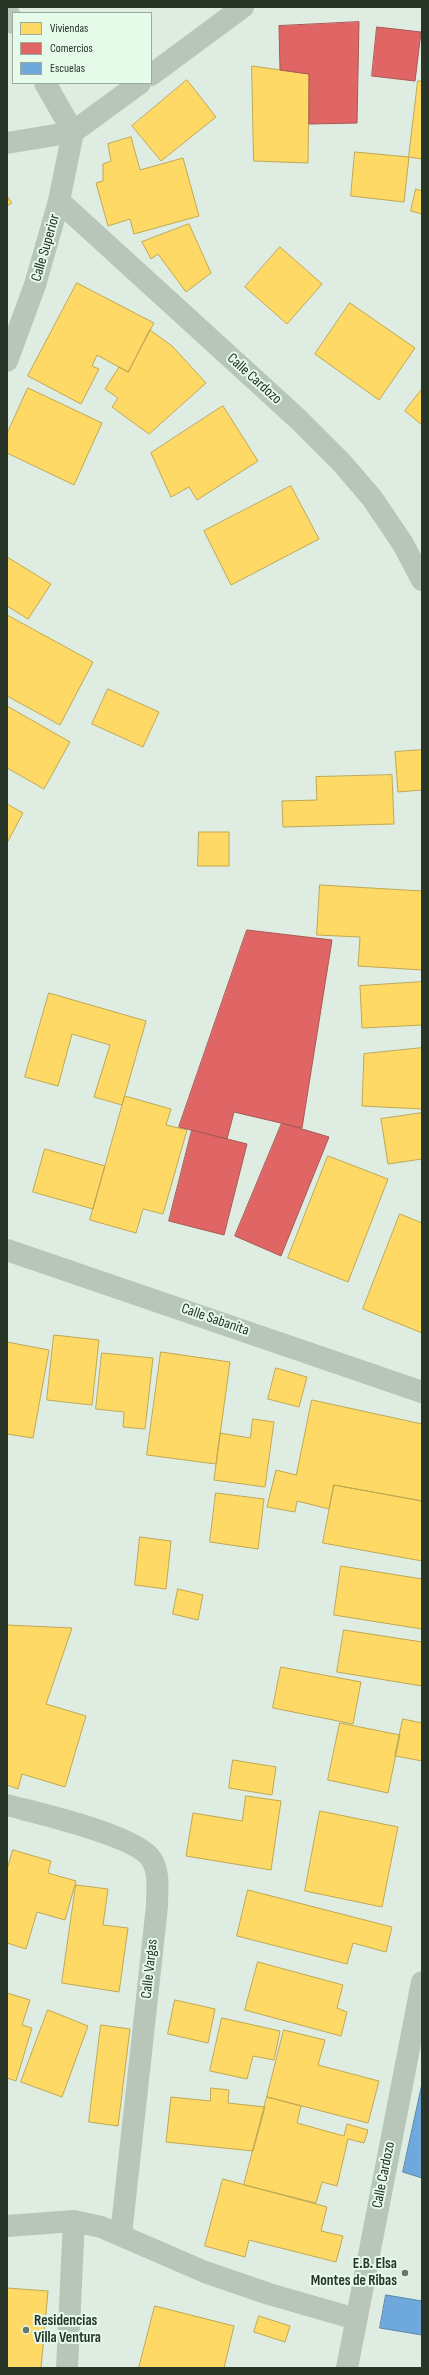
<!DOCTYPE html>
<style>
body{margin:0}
#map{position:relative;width:429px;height:2375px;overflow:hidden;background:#dfece2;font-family:"Sofia Sans Condensed",sans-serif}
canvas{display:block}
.frame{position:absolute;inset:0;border:8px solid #273627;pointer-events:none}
.legend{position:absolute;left:12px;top:12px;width:140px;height:72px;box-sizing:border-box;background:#e6faea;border:1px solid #9aac9c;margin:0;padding:5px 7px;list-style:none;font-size:12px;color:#273627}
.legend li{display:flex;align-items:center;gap:8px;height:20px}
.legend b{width:20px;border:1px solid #9aac9c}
</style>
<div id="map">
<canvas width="429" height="2375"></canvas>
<div class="frame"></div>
<ul class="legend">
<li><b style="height:11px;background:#ffd966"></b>Viviendas</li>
<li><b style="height:11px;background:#e06666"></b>Comercios</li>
<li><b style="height:11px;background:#6fa8dc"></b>Escuelas</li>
</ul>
</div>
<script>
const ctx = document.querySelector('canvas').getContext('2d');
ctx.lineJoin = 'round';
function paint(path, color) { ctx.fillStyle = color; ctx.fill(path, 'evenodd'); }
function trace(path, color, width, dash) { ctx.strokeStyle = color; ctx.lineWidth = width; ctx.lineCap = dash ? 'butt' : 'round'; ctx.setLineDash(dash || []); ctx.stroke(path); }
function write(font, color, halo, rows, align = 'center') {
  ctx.font = font + ' "Sofia Sans Condensed",sans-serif'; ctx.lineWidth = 4; ctx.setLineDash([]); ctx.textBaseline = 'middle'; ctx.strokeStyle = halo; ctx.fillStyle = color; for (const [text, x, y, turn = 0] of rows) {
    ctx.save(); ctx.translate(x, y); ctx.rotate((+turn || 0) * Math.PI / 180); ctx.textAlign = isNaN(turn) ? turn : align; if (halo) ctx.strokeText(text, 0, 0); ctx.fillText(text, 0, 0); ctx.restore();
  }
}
const homes = new Path2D(`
 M252,66l57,8 -1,89 -54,-2z
 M187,80l29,37 -55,44 -29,-35z
 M418,81h4v78l-13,-2z
 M131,137l9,33 43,-12 16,58 -65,18 -4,-15 -22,7 -12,-43 7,-2v-17l8,-3 -3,-17z
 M355,152l54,5 -5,45 -53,-6z
 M416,189l6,2v23l-11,-3z
 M7,196l5,7 -5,3z
 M189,224l22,49 -25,19 -28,-38 -7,5 -9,-17z
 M280,247l42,37 -35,40 -42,-37z
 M77,283l77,40 -26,49 -31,-17 -5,11 7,3 -18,35 -53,-28z
 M350,303l65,45 -36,52 -64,-46z
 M150,330l22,16 34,37 -57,51 -37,-27 6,-9 -13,-9 14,-22 9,5z
 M28,388l74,35 -28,62 -67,-32v-19z
 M422,389v36l-17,-14z
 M223,406l35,55 -61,39 -8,-13 -18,10 -20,-44z
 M291,486l28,53 -88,46 -27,-54z
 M7,557l44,27 -23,35 -21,-13z
 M7,615l86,47 -33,63 -53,-29z
 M108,689l51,23 -16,35 -51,-23z
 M7,706l63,36 -26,47 -37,-21z
 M422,750v40l-24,2 -3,-40z
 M392,775l2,49 -111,3 -1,-26 35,-1 -1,-23z
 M7,804l16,9 -16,30z
 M199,832h30v34h-31z
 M320,885l102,6v79l-64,-4 2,-29 -43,-2z
 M422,982v43l-60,3 -2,-42z
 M49,993l97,28 -24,84 -28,-8 16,-52 -38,-11 -14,52 -33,-9z
 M422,1048v61l-60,-3 2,-52z
 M125,1096l46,13 -5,16 21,5 -24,84 -20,-5 -7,24 -46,-13z
 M422,1113v46l-34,5 -7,-45z
 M45,1149l60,17 -12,43 -60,-17z
 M328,1156l60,23 -40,103 -60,-24z
 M400,1214l22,9v110l-59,-24z
 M54,1335l45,5 -7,65 -45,-5z
 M7,1342l42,8 -16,88 -26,-4z
 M161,1352l69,10 -14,102 -69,-9z
 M102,1353l51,5 -8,71 -22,-2 1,-15 -28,-3z
 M276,1368l31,9 -8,30 -31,-8z
 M312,1400l110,24v77l-88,-16 -5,24 -32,-8 -2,11 -28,-5 9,-37 20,5z
 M253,1419l21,3 -9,65 -51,-7 6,-47 30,5z
 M334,1485l88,16v60l-99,-18z
 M216,1493l48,6 -6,50 -48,-7z
 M140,1537l31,4 -5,48 -31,-4z
 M341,1566l81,13v50l-88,-14z
 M178,1589l25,6 -5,25 -25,-6z
 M7,1625l65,3 -26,76 40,12 -21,71 -43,-13 -4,15 -11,-4z
 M344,1630l78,12v44l-85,-14z
 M281,1667l80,15 -8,42 -80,-16z
 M403,1719l19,4v38l-27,-5z
 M340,1723l60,12 -12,58 -60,-13z
 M233,1760l43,7 -4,28 -43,-7z
 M246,1796l35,5 -10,69 -85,-14 7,-43 49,8z
 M320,1811l78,16 -16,80 -77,-16z
 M13,1850l38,11 -3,12 28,8 -11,39 -28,-8 -11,37 -19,-6v-73z
 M76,1885l32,4 -5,36 25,3 -9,64 -57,-9z
 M248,1890l144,37 -6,25 -33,-9 -6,21 -110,-28z
 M258,1962l85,23 -6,23 10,4 -6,24 -96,-26z
 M7,1993l23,7 -8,25 10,3 -16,53 -9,-3z
 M175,2000l40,9 -7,34 -40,-9z
 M48,2010l40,16 -26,71 -41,-15z
 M222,2018l58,13 -6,29 -21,-4 -6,23 -37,-8z
 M101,2025l29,4 -12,97 -29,-4z
 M284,2030l41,10 -7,25 61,16 -11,42 -101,-26z
 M211,2088l18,2 -1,13 37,4 -12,44 -87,-9 5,-45 39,4z
 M267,2097l34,9 -4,17 47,13 3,-12 21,6 -4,13 -16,-4 -11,47 -15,-4 -6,21 -72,-18z
 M223,2179l104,28 -6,24 22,5 -7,26 -87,-22 -4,17 -40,-11z
 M7,2288l41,3 -7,77h-34z
 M155,2306l79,20 -10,42h-85z
 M259,2316l31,10 -5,16 -31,-10z`);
const shops = new Path2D(`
 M359,22l-2,101 -48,1v-50l-29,-4 -1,-44z
 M377,27l44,5 -6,49 -43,-5z
 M247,930l85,10 -30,188 -68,-16 -7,27 -48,-12z
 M282,1123l47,14 -48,119 -46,-20z
 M192,1130l55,14 -23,91 -55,-14z`);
const schools = new Path2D(`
 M422,2084v94l-19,-6z
 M386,2295l36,6v34l-42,-7z`);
const minor = new Path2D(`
 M7,10l6,13
 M151,75l92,-68
 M7,143l66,-11 67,-49
 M59,201l239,218 43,43 31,36 31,46 19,36
 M7,361l28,-76 24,-84 14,-69 -28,-49
 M7,1250l415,142
 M7,1805c29,8 131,30 145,55 8,14 5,31 5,46l-36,329
 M7,2226l67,-5 27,6 104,45 64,22 87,25
 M67,2368l7,-147
 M347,2368l75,-386`);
const markers = [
 [405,2273,4,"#677668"],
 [26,2330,4,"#677668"]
];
const streetNames = [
 ["Calle Superior",46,248,-74],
 ["Calle Cardozo",254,379,42],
 ["Calle Sabanita",215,1320,19],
 ["Calle Vargas",150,1969,-84],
 ["Calle Cardozo",384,2175,-79]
];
const poiNames = [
 ["E.B. Elsa",397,2264],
 ["Montes de Ribas",397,2281],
 ["Residencias",34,2321,"left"],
 ["Villa Ventura",34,2338,"left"]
];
paint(homes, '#ffd966');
trace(homes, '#bea853', 1);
paint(shops, '#e06666');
trace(shops, '#a85853', 1);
paint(schools, '#6fa8dc');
trace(schools, '#5986a6', 1);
trace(minor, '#b8c5b9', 22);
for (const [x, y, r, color] of markers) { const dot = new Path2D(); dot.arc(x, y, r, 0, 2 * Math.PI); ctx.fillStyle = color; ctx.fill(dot); trace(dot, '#e6faea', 1.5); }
write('15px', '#273627', '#e6faea', streetNames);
write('bold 15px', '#273627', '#e6faea', poiNames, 'right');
</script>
